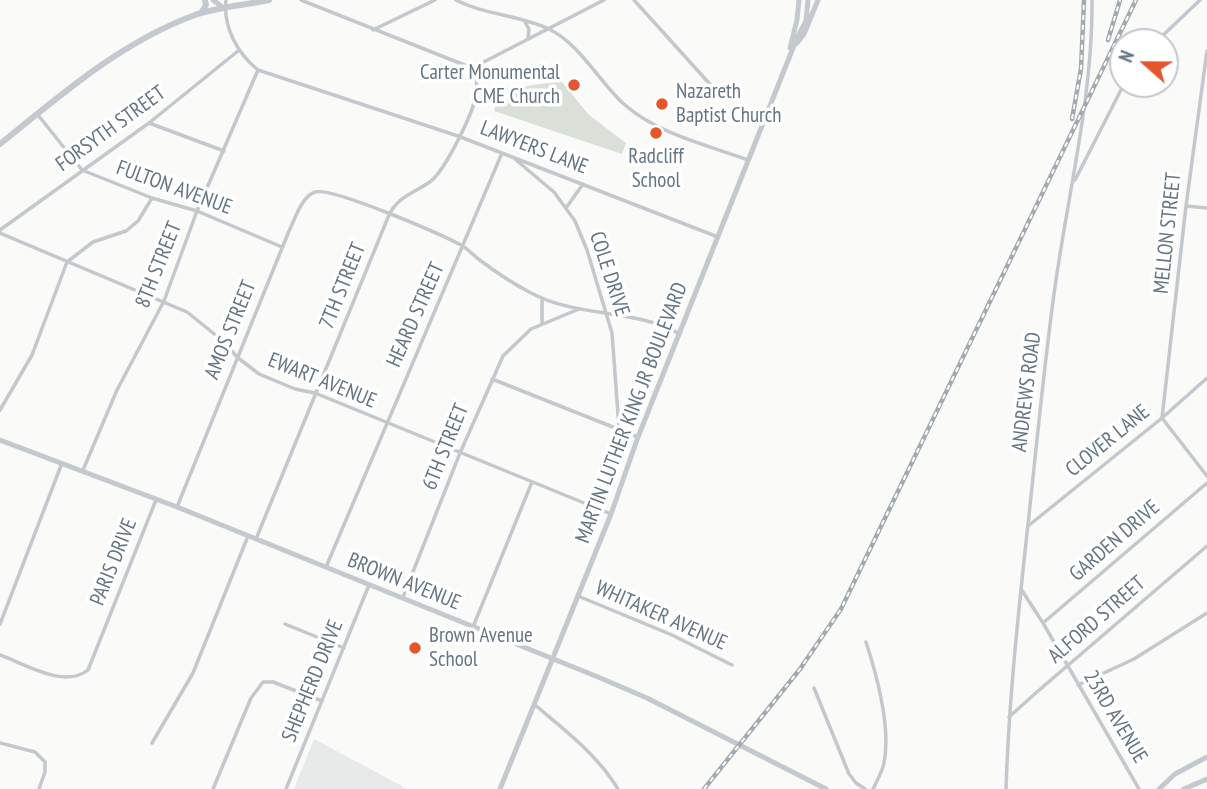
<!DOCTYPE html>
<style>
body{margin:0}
#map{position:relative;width:1207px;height:789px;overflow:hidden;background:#fafaf8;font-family:"PT Sans Narrow",sans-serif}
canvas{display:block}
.north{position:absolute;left:1109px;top:28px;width:70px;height:70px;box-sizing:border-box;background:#fff;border:2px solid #c1c8cd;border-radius:50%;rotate:291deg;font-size:19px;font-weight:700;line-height:28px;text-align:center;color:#657683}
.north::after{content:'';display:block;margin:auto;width:24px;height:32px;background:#e4572e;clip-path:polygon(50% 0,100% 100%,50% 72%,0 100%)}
</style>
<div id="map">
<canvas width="1207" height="789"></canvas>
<div class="north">N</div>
</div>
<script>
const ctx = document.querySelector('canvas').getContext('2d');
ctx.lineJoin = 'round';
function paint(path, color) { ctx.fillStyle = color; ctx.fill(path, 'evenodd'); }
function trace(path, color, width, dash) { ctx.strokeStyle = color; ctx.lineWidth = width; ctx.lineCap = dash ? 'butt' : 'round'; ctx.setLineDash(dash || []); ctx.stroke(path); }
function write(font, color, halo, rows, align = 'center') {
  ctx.font = font + ' "PT Sans Narrow",sans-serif'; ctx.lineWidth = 7; ctx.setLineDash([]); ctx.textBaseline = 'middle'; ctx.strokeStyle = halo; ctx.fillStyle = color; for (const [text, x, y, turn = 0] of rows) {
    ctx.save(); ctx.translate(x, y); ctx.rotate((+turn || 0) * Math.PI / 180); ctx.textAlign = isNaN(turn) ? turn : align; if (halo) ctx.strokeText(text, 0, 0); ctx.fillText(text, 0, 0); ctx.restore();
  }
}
const built = new Path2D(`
 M314,739l88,47 5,3h-113z`);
const green = new Path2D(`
 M561,81l28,34 37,28 -4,11 -128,-43 7,-21z`);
const street = new Path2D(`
 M226,0c-3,27 11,53 32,70l200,66 260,101
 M301,0l166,66h9
 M456,0c29,15 64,15 93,29 32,16 50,53 76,76 33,29 82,40 123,55
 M634,0l83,92 13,6
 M525,22l4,7 -1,10
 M373,30l62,-30
 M1156,42l44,-42
 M1207,51l-21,155 -24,212 45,58
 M476,66l128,-66
 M38,115l44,55 70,28 45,13 85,36
 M149,123l75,28
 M516,160l38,32 21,29 12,29 25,83 7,95
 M1075,180l49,-96
 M1186,206l21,2
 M566,208l17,-24
 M0,230l149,-107 89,-72
 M0,233l187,79 36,29 14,16 22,17 36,15 20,4 296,121
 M542,298v25
 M492,379l146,58
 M0,410l32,-55 35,-93 26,-20 33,-11 12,-10 14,-23
 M83,470l34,-80 47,-89 33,-90 61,-141
 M177,507l112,-276c6,-12 13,-35 26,-39 18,-5 125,42 146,53 7,4 13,11 20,16 16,12 33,23 50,32 47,25 103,15 149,41
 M1028,526l134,-108 45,-40
 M256,539l133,-324c9,-19 26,-22 42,-34 14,-11 40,-64 44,-82 3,-10 1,-22 1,-33
 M326,567l176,-414
 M1021,589l22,34 96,166
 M578,596l94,39 60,30
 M403,597l57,-144 43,-97 28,-27 48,-20
 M1043,623l164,-140
 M0,624l62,-161
 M285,624l59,24
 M473,627l59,-145
 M866,642c11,34 25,86 18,121 -2,9 -7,18 -11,26
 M0,655c25,9 64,34 88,15l68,-170
 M1078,685l56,-26 73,-46
 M814,688l35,86 7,9 9,6
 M534,704c30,26 63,50 84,85
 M1009,717l29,-26 169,-145
 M0,743l35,9 10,10v10l-6,17
 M152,743l41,-70 55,-137
 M213,789l38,-91 12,-16h10l49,19
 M286,789l83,-204
 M1006,789c3,-92 13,-183 23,-274 8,-74 15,-148 25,-221 13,-97 39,-196 38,-294`);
const secondary = new Path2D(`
 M213,0l12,9
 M797,43l7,-9 14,-34
 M790,48l7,-28 2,-20
 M0,440l177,67 421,170 49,21 179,91
 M500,789l111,-275 27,-77 159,-399 9,-17 2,-21
 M1159,789l16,-15 32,-17
 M1184,789l23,-10`);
const primary = new Path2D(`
 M201,13l5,-8 -1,-5
 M0,144c61,-49 121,-102 195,-129 23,-8 50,-10 74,-15`);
const rail = new Path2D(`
 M1108,40l12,-40
 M1072,119l9,-50 3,-69
 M704,789l96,-120 41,-60 295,-609`);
const markers = [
 [574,85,7,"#e4572e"],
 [662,104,7,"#e4572e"],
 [656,133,7,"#e4572e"],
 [415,648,7,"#e4572e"]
];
const poiNames = [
 ["Carter Monumental",560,73,"right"],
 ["CME Church",560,97,"right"],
 ["Nazareth",676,92],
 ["Baptist Church",676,116],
 ["Radcliff",656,157,"center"],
 ["School",656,181,"center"],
 ["Brown Avenue",429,636],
 ["School",429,660]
];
const streetNames = [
 ["FORSYTH STREET",111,129,-36],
 ["LAWYERS LANE",534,148,21],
 ["FULTON AVENUE",174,188,20],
 ["MELLON STREET",1168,233,-84],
 ["8TH STREET",159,265,-68],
 ["COLE DRIVE",609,274,72],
 ["7TH STREET",343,286,-68],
 ["HEARD STREET",416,315,-66],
 ["AMOS STREET",231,330,-68],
 ["EWART AVENUE",322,381,22],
 ["ANDREWS ROAD",1027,392,-83],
 ["MARTIN LUTHER KING JR BOULEVARD",632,413,-69],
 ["CLOVER LANE",1108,441,-39],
 ["6TH STREET",446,447,-68],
 ["GARDEN DRIVE",1115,541,-41],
 ["PARIS DRIVE",114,562,-68],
 ["BROWN AVENUE",404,582,22],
 ["WHITAKER AVENUE",661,616,24],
 ["ALFORD STREET",1097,620,-41],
 ["SHEPHERD DRIVE",313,681,-68],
 ["23RD AVENUE",1115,717,59]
];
paint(built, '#e8e9e9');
paint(green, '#dadfd7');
trace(street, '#c3c8cc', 3.5);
trace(secondary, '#c3c9ce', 5);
trace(primary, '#c3c9ce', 6);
trace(rail, '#a2aab0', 4.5);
trace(rail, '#fff', 2, [5]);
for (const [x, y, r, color] of markers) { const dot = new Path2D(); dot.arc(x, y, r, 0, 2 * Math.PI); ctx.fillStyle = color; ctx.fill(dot); trace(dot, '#fff', 2.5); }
write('21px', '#657683', '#fff', poiNames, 'left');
write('21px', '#657683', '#fff', streetNames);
</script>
